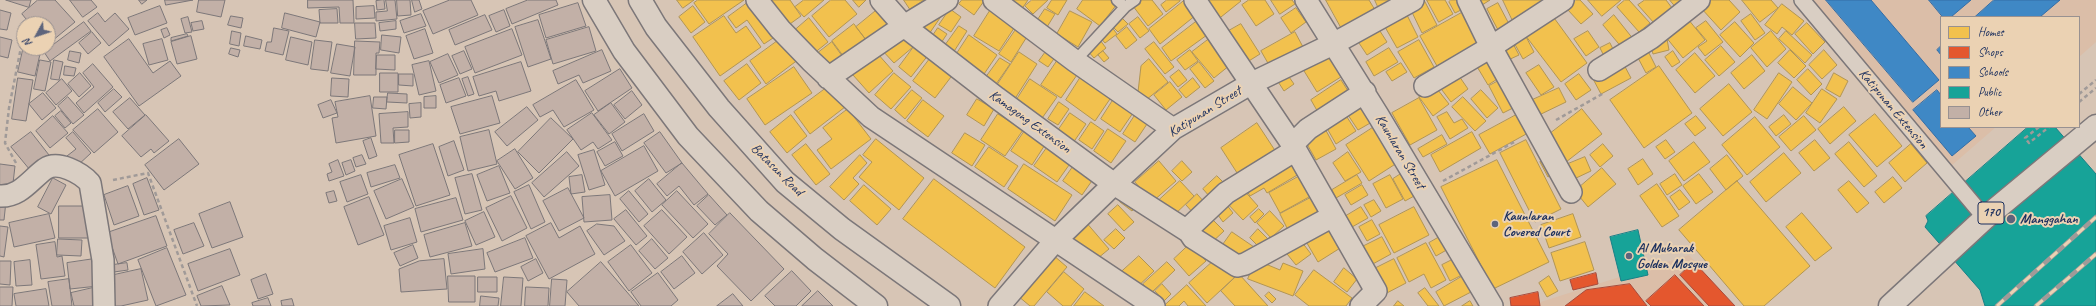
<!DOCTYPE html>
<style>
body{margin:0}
#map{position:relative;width:2096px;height:306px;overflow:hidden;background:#d7c5b5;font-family:Caveat,sans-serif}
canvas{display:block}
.legend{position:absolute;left:1940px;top:16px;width:140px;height:112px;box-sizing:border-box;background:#ebd2b3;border:1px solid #989191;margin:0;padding:5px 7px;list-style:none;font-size:12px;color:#1b2f5e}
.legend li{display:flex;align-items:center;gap:8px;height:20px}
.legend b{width:20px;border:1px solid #989191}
.north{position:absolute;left:16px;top:16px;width:40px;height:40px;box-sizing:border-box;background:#ebd2b3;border:1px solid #989191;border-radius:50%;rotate:230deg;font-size:11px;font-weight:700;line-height:16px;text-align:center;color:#1b2f5e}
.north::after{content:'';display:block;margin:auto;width:14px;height:18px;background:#5d647c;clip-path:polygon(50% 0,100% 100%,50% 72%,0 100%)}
</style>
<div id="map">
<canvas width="2096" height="306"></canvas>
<ul class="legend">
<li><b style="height:11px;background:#f2c14e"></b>Homes</li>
<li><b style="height:11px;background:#e4572e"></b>Shops</li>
<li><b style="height:11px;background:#3f88c5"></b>Schools</li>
<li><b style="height:11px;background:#17a398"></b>Public</li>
<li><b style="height:11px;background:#c2b0a7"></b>Other</li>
</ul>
<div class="north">N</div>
</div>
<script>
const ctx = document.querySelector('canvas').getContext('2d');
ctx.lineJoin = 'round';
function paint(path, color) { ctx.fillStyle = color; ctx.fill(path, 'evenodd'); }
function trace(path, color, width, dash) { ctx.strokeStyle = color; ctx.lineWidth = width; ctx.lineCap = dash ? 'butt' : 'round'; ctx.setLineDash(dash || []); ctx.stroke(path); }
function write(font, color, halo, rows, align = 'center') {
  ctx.font = font + ' Caveat,sans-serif'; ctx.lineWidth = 4; ctx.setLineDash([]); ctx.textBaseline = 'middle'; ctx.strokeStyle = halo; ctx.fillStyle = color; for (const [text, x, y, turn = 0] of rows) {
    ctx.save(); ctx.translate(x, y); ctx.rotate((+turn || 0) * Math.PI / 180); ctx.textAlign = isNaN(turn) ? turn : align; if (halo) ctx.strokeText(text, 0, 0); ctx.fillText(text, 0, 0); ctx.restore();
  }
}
const built = new Path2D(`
 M1812,0h284v42l-17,15v-40h-138v110h55l-45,39z
 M1689,255l46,51h-207z`);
const homes = new Path2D(`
 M677,0h17l-11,8z
 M698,0h46l-35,24 -15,-21z
 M761,0h29l11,16 -18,13z
 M804,0h20l-20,17 -9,-10z
 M831,0h14l12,14 -28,23 -17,-21z
 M853,0h13l-7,7z
 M904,0h20l-14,9z
 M962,0h21l1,1 -10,14 -15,-11z
 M1014,0h14l-7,10 -10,-6z
 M1032,0h16l-15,14 -8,-8z
 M1052,0h15l-9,15 -11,-7z
 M1083,0h28l6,4 -17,22 -23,-17z
 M1140,0h12l11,14 -15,12 -15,-20z
 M1167,0h13v1l-14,11 -5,-7z
 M1185,0l11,15 -36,29 -11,-15z
 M1201,0h39l1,1 -25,20z
 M1249,0h16l9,14 -18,12 -14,-21z
 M1271,0h21l3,4 -15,10z
 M1326,0h43l6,10 -33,19z
 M1375,0h24l-19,11z
 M1421,0h3l13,25 -15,8 -13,-27z
 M1427,0h18l8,14 -14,8z
 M1451,0h15l3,6 -14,7 -6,-11z
 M1479,0h11l-8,5z
 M1503,0h41l-31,21z
 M1576,0h4l13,14 -12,10 -14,-15z
 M1588,0h33l-19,16z
 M1625,0h4l21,23 -11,9 -22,-25z
 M1645,0h21l6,8 -18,15 -16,-18z
 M1670,0h15l-9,7z
 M1710,0h19l11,12 -19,18 -20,-22z
 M1742,0h29l7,8 -18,14z
 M750,1l26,35 -12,8 -17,-24 -11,8 -8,-11z
 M1498,3l11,21 -11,6 -11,-21z
 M1782,4l22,17 -12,14 -10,-8 -5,7 -12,-9z
 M883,5l11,15 -27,21 -11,-14z
 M693,6l12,16 -14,11 -12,-16z
 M993,6l25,16 -19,29 -25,-15z
 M1296,8l10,14 -15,11 -10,-15z
 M950,9l11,8 -10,15 -12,-7z
 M1045,9l10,5 -8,13 -10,-6z
 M1070,11l22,11 -14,25 -21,-13z
 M1465,11l17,29 -45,26 -17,-30z
 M1549,11l38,52 -26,19 -39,-51z
 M1751,14l14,19 -10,7 -14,-19z
 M942,15l-15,22 -11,-16z
 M1407,15l11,22 -21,11 -12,-21z
 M1614,15l20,25 -11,9 -20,-24z
 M724,16l12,17 10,-7 15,21 -41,29 -27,-39z
 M1121,17l7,7 -10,8 -7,-7z
 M1138,17l11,14 -9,7 -11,-14z
 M809,18l19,24 -15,12 -19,-23z
 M1688,19l17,21 -22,18 -18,-22z
 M1197,21l10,14 -36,26 -9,-13z
 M1706,21l17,21 -18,14 -7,-9 9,-6 -11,-13z
 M1735,22l19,21 -14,14 -20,-22z
 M1807,23l18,19 -12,12 -18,-20z
 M854,24l15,20 -22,17 -15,-20z
 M1241,24l19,30 -16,10 -19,-31z
 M959,26l8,5 -14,22 -9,-6z
 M1111,26l6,8 -12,9 -6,-7z
 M1127,27l10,13 -11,9 -10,-13z
 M938,28l9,6 -8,12 -9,-6z
 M1017,28l11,7 -17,27 -12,-8z
 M1378,28l9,14 -20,13 -10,-15z
 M1588,31l11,16 -13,9 -12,-17z
 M1771,31l15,18 -19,18 -16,-19z
 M1786,31l26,24 -7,8 -26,-24z
 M900,32l13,15 -19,16 -13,-14z
 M1295,32l8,15 -34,18 -8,-14z
 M1524,33l10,19 -11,7 -11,-20z
 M969,35l28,20 -15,22 -28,-19z
 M783,37l16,22 -33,25 -16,-23z
 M1510,38l9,17 -13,6 -9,-17z
 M1209,39l21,26 -16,13 -22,-26z
 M1667,39l2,11 -16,4 -3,-12z
 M1100,40l6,8 -12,10 -7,-8z
 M1419,40l15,27 -20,11 -16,-26z
 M832,42l13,18 -17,13 -14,-17z
 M1154,42l20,25 -9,7 -20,-25z
 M1610,43l5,10 -10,5 -5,-10z
 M916,44l13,10 -18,23 -12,-10z
 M1721,46l14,16 -16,14 -14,-16z
 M1389,48l9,14 -24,14 -8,-14z
 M1047,50l9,6 -8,11 -9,-6z
 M1190,50l8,11 -13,9 -8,-10z
 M1327,50l17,25 -27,17 -16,-26z
 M1790,50l16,16 -12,12 -16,-15z
 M1824,50l13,15 -15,14 -13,-14z
 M1103,51l6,7 -5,4 -6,-7z
 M1648,51l8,16 -10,6 -9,-17z
 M1673,51l7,11 -8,5 -7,-10z
 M1019,52l18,12 -26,41 -19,-12z
 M877,53l16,18 -24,22 -16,-18z
 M1695,53l20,23 -20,17 -19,-23z
 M1752,55l13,16 -21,18 -13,-16z
 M932,56l22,17 -19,25 -22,-17z
 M1490,56l12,20 -14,9 -12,-20z
 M1000,58l10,6 -16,23 -10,-7z
 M1059,58l20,14 -18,26 -20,-13z
 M1149,59l19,23 -22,18 -8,-8 3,-26z
 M1622,61l9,17 -30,16 -9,-17z
 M1199,62l15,19 -9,7 -15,-19z
 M1401,63l6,9 -15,9 -6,-9z
 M747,64l14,19 -22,17 -15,-19z
 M1539,65l15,22 -13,8 -15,-22z
 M1659,66l33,47 -48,35 -34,-48z
 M794,67l18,26 -47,32 -18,-26z
 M1808,69l14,15 -11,11 -14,-15z
 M1179,70l8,10 -9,7 -8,-10z
 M894,73l17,14 -20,22 -16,-14z
 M1457,73l11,16 -17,13 -12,-16z
 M1779,73l13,9 -25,37 -13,-9z
 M1834,73l14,8 -8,16 -14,-8z
 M1287,74l7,10 -10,7 -7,-11z
 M1579,74l12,16 -15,10 -11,-16z
 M1082,75l30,21 -17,25 -29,-21z
 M1506,77l15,27 -18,9 -14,-27z
 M1193,78l7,9 -14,11 -7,-8z
 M1030,79l27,18 -17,24 -26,-17z
 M1341,80l9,14 -31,20 -8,-14z
 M1170,82l12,15 -16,13 -12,-15z
 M1729,84l23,28 -29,24 -23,-27z
 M1434,85l15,19 -16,12 -14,-19z
 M829,86l16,21 -35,27 -16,-22z
 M1793,87l19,16 -16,17 -17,-16z
 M1559,88l7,14 -29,14 -7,-15z
 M1822,89l15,10 -17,24 -14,-10z
 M912,90l10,8 -17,21 -10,-9z
 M1481,90l17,18 -11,10 -16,-19z
 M1115,97l20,13 -15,22 -19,-13z
 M1463,97l23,24 -11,10 -23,-24z
 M1419,98l18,32 -27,15 -18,-32z
 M977,99l17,10 -10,17 -17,-11z
 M923,100l21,16 -16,21 -21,-16z
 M1358,100l14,22 -14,8 -14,-21z
 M1059,102l10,7 -11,16 -10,-6z
 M1844,107l12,14 -26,23 -12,-15z
 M848,109l23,30 -40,30 -14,-19 15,-11 -9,-11z
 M1139,109l12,9 -16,24 -12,-8z
 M1582,109l20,25 -36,28 -19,-26z
 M1343,111l13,20 -20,13 -12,-21z
 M1447,112l7,11 8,-4 6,9 -18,11 -13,-22z
 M1070,113l16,11 -13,19 -16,-11z
 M998,114l25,16 -18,26 -24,-16z
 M1518,114l10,19 -38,21 -11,-19z
 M1875,114l27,32 -25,21 -28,-32z
 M791,115l16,21 -20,17 -17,-21z
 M1784,115l7,9 -15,12 -7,-9z
 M1696,116l10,12 -11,8 -10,-12z
 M1804,116l12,14 -25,21 -12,-14z
 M1755,117l25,30 -33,28 -25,-30z
 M1091,122l13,9 -12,18 -13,-9z
 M1257,123l21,32 -37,24 -20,-31z
 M1323,125l13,24 -20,11 -13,-23z
 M1028,126l20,14 -16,25 -21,-14z
 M1374,127l23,36 -28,18 -23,-36z
 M1108,129l18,12 -15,22 -17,-12z
 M1472,132l9,16 -41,24 -9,-17z
 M965,133l20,12 -13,21 -20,-13z
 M1442,135l5,9 -24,13 -5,-8z
 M876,139l48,39 -25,32 -40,-33 13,-15 -9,-7z
 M1526,140l35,69 -26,13 -35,-69z
 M1666,140l9,12 -10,7 -9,-12z
 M1815,140l15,18 -16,13 -15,-18z
 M1051,142l23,16 -17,24 -23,-16z
 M1694,142l16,20 -26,19 -15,-20z
 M1849,142l28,34 -13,11 -29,-33z
 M806,144l24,30 -14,11 -24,-30z
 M1603,144l10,12 -13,11 -10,-12z
 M1911,144l16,19 -22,19 -16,-19z
 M989,147l29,19 -14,21 -29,-20z
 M1348,152l13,20 -16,9 -12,-18z
 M1784,153l17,20 -35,29 -16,-20z
 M860,155l7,8 -14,15 6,6 -15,16 -14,-13z
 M1295,155l9,16 -37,22 -3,-5 -14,8 -6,-10z
 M1727,155l16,21 -17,14 -16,-21z
 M1585,157l6,14 -17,8 -6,-15z
 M1549,158l7,14 -8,5 -8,-15z
 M1643,159l10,15 -15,11 -10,-16z
 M1497,160l52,102 -56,27 -52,-102z
 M1077,161l19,14 -14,20 -19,-14z
 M1159,161l17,20 -24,21 -17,-20z
 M1182,161l10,11 -10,9 -10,-10z
 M1024,164l48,31 -17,26 -47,-32z
 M1602,168l14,16 -28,23 -13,-16z
 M1307,172l11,20 -38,21 -11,-20z
 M1404,172l12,23 -11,6 -12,-22z
 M1675,174l7,11 -15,10 -7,-11z
 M1699,174l14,18 -17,12 -13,-18z
 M1357,175l5,8 -26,15 -4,-8z
 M1390,175l13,24 -17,9 -13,-24z
 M1217,176l8,8 -15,13 -7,-8z
 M1893,177l9,11 -18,15 -9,-11z
 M934,179l91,68 -30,41 -92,-69z
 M1180,181l14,15 -22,21 -15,-15z
 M1737,181l73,85 -46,40h-20l-65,-76z
 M1849,181l20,22 -12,10 -19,-23z
 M1657,184l22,32 -17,11 -22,-31z
 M864,185l27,24 -14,16 -27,-24z
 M1362,185l6,10 -17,10 -6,-10z
 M1241,187l17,19 -15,14 -18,-19z
 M1680,190l10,12 -11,8 -9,-13z
 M1197,194l9,10 -11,11 -9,-10z
 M1316,195l10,20 -36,19 -10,-20z
 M1125,196l12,9 -5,6 -12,-9z
 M1223,200l10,13 -10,9 -10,-14z
 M1374,200l7,11 -10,6 -7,-12z
 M1118,205l16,17 -10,9 -16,-17z
 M1361,207l7,11 -16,9 -6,-11z
 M1414,207l15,28 -35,18 -15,-28z
 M1259,209l5,5 -9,9 -5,-6z
 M1270,211l14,15 -13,12 -14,-15z
 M1802,213l30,35 -17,13 -29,-34z
 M1573,214l8,23 -32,11 -8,-23z
 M1209,216l15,15 -15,14 -14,-15z
 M1372,220l8,14 -13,7 -8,-14z
 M1085,221l24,28 -17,14 -24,-28z
 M1331,221l14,24 -27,17 -14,-24z
 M1116,229l9,9 -11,11 -10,-9z
 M1258,229l11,11 -9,8 -10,-10z
 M1232,232l22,15 -9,14 -23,-15z
 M1443,235l7,13 -14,8 -7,-13z
 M1298,237l13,17 -15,11 -13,-16z
 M1382,237l9,17 -20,11 -9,-18z
 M1585,242l9,28 -34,11 -9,-28z
 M1426,243l20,37 -15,8 -7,-14 -15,8 -12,-24z
 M1190,244l16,17 -17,15 -15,-17z
 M1053,255l14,12 -33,39h-4l-12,-10z
 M1139,256l15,15 -21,20 -15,-16z
 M1218,257l18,19 -29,27 -18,-20z
 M1394,259l12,24 -23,12 -13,-24z
 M1454,259l8,16 -12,6 -8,-16z
 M1256,260l24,10 3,-7 20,8 -10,25 -45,-17z
 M1167,262l8,8 -24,23 -8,-9z
 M1344,268l13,11 -10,13 -13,-10z
 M1314,270l38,28 -6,8h-37l-14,-11z
 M1064,272l20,17 -13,17h-8l-16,-14z
 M1239,274l29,32h-33l-14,-15z
 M1463,276l8,16 -27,14 -8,-14z
 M1549,276l9,15 -11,6 -8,-14z
 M1162,284l9,10 -7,7 -9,-10z
 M1187,285l19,21h-18l-4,-5 -5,5h-15z
 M1425,288l14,18h-11l-10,-13z
 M1085,292l19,14h-30z
 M1269,292l7,7 -4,4 -7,-7z
 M1398,301l6,5h-10z
 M1470,301l3,5h-11z`);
const shops = new Path2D(`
 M1694,262l41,44h-26l-29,-31z
 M1596,273l2,11 -25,6 -3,-10z
 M1675,275l29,31h-53l-5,-5z
 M1630,284l17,22h-82l21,-16z
 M1538,292l2,14h-29l-1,-8z`);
const schools = new Path2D(`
 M1826,0h45l68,80 -26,22z
 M1929,0h42l-20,17h-8z
 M1994,0h66l-20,17h-65z
 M1941,46v9l-4,-5z
 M1937,90l4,5v32h27l8,9 -24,20 -39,-46z`);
const public = new Path2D(`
 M2028,127h27l41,47v132h-111l-5,-16 -55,-63 3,-6 -2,-5z
 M1638,230l10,45 -27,6 -11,-44z`);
const building = new Path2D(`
 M6,0h25l-2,7z
 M38,0h17l20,22 -23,19 -4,-5v-12h-18l-8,-10z
 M70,0h21l6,7 -14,10z
 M139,0h8l-5,4z
 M165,0h28l-27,5z
 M199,0h26l-4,17 -24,-5z
 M308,0h45l1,23h-14l-1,-16 -31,1z
 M384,0l1,9 -8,1 -1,-9z
 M386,0h9l2,19 -21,2v-9l11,-1z
 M397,0h13l1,15 -13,1z
 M412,0h7l3,9 -7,3z
 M450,0h21l7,15 -45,19 -10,-23z
 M528,0h28l2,5 -46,19 -6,-15z
 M578,3l8,23 -40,12 -7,-23z
 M160,6l7,17 -32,12 -7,-17z
 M374,6l1,12 -19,1v-12z
 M337,9l1,14h-18l-1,-13z
 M0,10l11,3 -4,17 -7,-1z
 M504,10l6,16 -14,6 -7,-16z
 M98,13l7,9 10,-9 14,16 -20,17 -21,-25z
 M285,13l35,9 -4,15 -34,-9z
 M421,14l5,12 -22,7 -4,-12z
 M485,15l7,15 -37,15 -6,-15z
 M231,16l12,2 -2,10 -13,-3z
 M188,17l4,15 -7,1 -4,-14z
 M538,20l13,39 -23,8 -13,-40z
 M202,21l2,8 -11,2 -2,-8z
 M396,21v8l-16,2 -1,-8z
 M84,22l7,9 -41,30 -6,-9z
 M355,23h20l1,15 -20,1z
 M589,27l7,24 -43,13 -7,-24z
 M167,28l3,7 -6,3 -3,-8z
 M274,28l15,3 -6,24 -18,-4 2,-9h4z
 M425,29l8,24 -19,6 -8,-23z
 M512,29l10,26 -47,18 -10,-26z
 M232,31l9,2 -2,13 -9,-2z
 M92,32l9,11 -13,11 -9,-11z
 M187,34l1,2 -17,5v-3z
 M382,35l19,2 -2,16 -18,-3z
 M191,36l6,23 -20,5 -6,-22z
 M246,36l16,4 -2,9 -16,-3z
 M0,37l12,3 -4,18 -8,-2z
 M291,37l21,5 -4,23 -22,-5z
 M129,39l24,34 17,-12 11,15 -42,30 -35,-49z
 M162,39l6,21 -19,5 -6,-21z
 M315,40l17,2 -4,29 -17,-2z
 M355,41l25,1 -1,11h-3v22h-22z
 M337,44l18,3 -5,29 -19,-3z
 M24,46v2h19l-1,5 -19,-4z
 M231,48l9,2 -2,7 -9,-3z
 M23,50l17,4 -5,22 -17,-4z
 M602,50l9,21 -28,12 -4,-8 -21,9 -5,-13z
 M70,51l11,2 -2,10 -11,-3z
 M464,51l8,18 -12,5 -8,-18z
 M448,54l10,21 -19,8 -9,-21z
 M377,55h18v15l-19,-1z
 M40,60l11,2 -6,29 -11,-2z
 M54,60l9,2 -4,18 -8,-1z
 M429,61l7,30 -17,4 -7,-30z
 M521,62l10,29 -32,10 -3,-10 -17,5 -6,-19z
 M93,64l20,23 -29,26 -8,-10 18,-16 -11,-14z
 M65,66l11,2 -2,8 -10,-1z
 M620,69l12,19 -34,23 -13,-20z
 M80,73l11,13 -12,11 -11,-13z
 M380,73h18v19h-18z
 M399,74h14v12l-14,-1z
 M468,77l6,17 -6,2 -6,-17z
 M18,78l15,2 -7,41 -14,-2z
 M332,78l17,1 -1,18 -17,-1z
 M459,78l7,18 -20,7 -6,-18z
 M62,79l10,12 -16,14 -10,-12z
 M576,80l18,30 -30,17 -11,-17 -13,7 -7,-12z
 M114,89l8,8 -17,15 -7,-9z
 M632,91l10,14 -17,14 -11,-14z
 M43,93l13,15 -14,12 -13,-16z
 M388,93l19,1v9l-20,-1z
 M370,96l6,40 -40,7 -4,-25 6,-1 -3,-15z
 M436,96v12h-12v-11z
 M492,96l8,27 -40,11 -9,-27z
 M68,97l16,18 -11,9 -15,-18z
 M374,97h13l-1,12 -13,-1z
 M130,98l15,17 -17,14 -15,-17z
 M331,100l6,13 -14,5 -5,-13z
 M421,103v14l-11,1 -1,-14z
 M611,103l14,19 -16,12 -15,-19z
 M527,107l11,13 -31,26 -12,-14z
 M98,109l20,23 -24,21 -21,-23z
 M61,111l10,12 -6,5 -10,-12z
 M408,112v15l-15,1 1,15h-13l-2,-29z
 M592,113l20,27 -14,9 -5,-7 -12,8 -14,-20z
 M644,114l10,17 -32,20 -10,-17z
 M146,115l23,26 -15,12 -3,-4 -10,8 -19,-21z
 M53,116l15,17 -18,15 -14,-17z
 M551,118l22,21 -34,34 -21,-21z
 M395,130h14v12l-14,1z
 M489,130l8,34 -29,7 -8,-34z
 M31,132l18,23 -19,15 -19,-23z
 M73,132l18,21 -14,13 -10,-10 9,-7 -10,-11z
 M660,132l22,31 -16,10 -22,-30z
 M371,138l6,18 -8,3 -6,-18z
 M179,139l20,25 -35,26 -19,-25z
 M454,141l10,29 -16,6 -9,-29z
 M615,142l8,14 -18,10 -8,-14z
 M433,144l17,51 -34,11 -17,-51z
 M644,146l14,25 -43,25 -14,-25z
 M515,149l18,29 -18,11 -18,-28z
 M594,150l11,35 -16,5 -11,-35z
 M567,152l12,14 -35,31 -12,-14z
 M362,155l4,9 -10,3 -3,-9z
 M338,160l6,16 -15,5 -2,-7 5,-2 -3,-8z
 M351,160l4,11 -9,4 -4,-12z
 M682,163l26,31 -14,11 -15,-19 -12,10 -10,-12z
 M0,164l15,2 -3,26 -12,-2z
 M395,165l5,13 -29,9 -4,-14z
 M499,166l11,27 -23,8 -10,-26z
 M472,174l10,36 -17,4 -10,-36z
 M361,175l7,19 -21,8 -7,-20z
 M582,175l3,17 -14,2 -2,-17z
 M53,178l13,7 -15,29 -13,-7z
 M147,178l12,32 -15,5 -11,-31z
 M402,179l12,28 -28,12 -12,-28z
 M649,179l17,21 -14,12 -17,-21z
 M529,185l16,37 -14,7 -17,-37z
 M128,186l11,30 -25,9 -10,-30z
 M568,188l16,30 -25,13 -16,-30z
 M334,191l3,10 -8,2 -3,-10z
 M629,191l19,23 -9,8 -19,-23z
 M677,191l31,33 -15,14 -31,-33z
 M610,195l2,25 -28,2 -2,-25z
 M709,195l18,20 -12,10 -18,-19z
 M511,196l16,32 -25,13 -16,-33z
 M369,197l15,38 -26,10 -14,-38z
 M456,198l7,22 -42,12 -6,-23z
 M0,201h6l-2,19h-4z
 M230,202l13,35 -31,11 -13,-34z
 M59,206h31v32h-31z
 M626,210l21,26 -11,9 -22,-26z
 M662,210l25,27 -18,17 -25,-28z
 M484,212l11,25 -19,8 -11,-24z
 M730,213l54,56 -33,32 -34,-35 11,-12 -19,-20z
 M49,214l6,24 -41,9 -5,-24z
 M156,216l11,30 -49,18 -11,-31z
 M410,218l7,24 -26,8 -7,-24z
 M194,223l10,23 -21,8 -9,-24z
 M465,223l7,23 -42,11 -6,-22z
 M551,223l8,15 21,-12 15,28 -46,25 -23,-43z
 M597,224l17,2 11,15 -21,14 -17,-24z
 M0,226l8,1 -4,30 -4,-1z
 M704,233l19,22 -21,19 -19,-22z
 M525,238l8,20 -38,14 -8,-19z
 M58,239l24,1 -1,16 -24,-1z
 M652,239l16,19 -13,11 -16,-18z
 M55,242l2,15 5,-1 3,20 -24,3 -5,-34z
 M413,245l5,13 -18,8 -6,-13z
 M631,245l21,28 -23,18 -21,-29z
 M167,248l19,47 -30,11 -18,-46z
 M230,249l10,26 -42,16 -10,-27z
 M483,249l2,20 -34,5 -3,-20z
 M682,256l13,17 -21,16 -13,-17z
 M94,259l4,27 -28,3 -3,-26z
 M444,259l3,30 -46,3 -2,-23 20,-8z
 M536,259l7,14 -15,8 -7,-14z
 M30,260l2,25 -16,1 -2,-24z
 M0,261h11l-1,24 -10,-1z
 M601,262l38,44h-60l-12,-14z
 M127,263l1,7 -21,3 -1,-7z
 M141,269l7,31 -27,6h-11l-5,-29z
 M792,271l19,20 -15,15h-21l-10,-10z
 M658,273l20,27 -7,6h-30l-10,-14z
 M266,274l7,20 -15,5 -7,-19z
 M448,276h27v26h-26z
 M478,277h19v15h-19z
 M504,277l19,1 -2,28h-20z
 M69,279l3,27h-20l-4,-24z
 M552,279l15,1 -2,26h-15z
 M222,286l8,19 -29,1 -4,-10z
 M0,287h13l-1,19h-12z
 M97,287l4,19h-27l-3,-13z
 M526,287l23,1 -1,18h-23z
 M46,289l3,17h-33l-2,-12z
 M818,291l15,15h-31z
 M733,294l10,12h-26z
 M481,296l18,2 -1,8h-18z
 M268,298l3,8h-18l-1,-3z
 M292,299l2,7h-12l-1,-5z`);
const path = new Path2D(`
 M2079,94l17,-14
 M2079,102l17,-14
 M1556,120l48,-27
 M2039,127l-14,11 4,5 20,-16
 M16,163l-11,-20 4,-35 15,-76
 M113,180l35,-7 49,133
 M1443,181l73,-40`);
const service = new Path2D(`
 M1117,0l8,7
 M1075,61l50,-54 10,-7`);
const pedestrian = new Path2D(`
 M1802,0l183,218`);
const minor = new Path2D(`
 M757,0l23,29 31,32 60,56 283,189
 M881,0l23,26 93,72 117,86 75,48
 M994,0l81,61 98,68
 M1195,0l99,147 82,144 -15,15
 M1306,0l72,115 114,191
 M1468,0l23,47 80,145
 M1599,70l52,-32 48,-38
 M828,78l76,-52 43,-26
 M1425,86l66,-39 72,-47
 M0,196c20,1 30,-16 45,-27 13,-9 36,4 45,14l13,77 1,46
 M1333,216l-88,48 -8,2 -44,-28 -4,-6 1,-5 36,-34 63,-39 8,-14 11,-11 57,-37
 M999,306l56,-65 59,-57 59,-55 79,-46 83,-40 78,-43`);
const secondary = new Path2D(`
 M594,0l30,51 64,85 71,75 56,48 61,47
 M640,0l16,27 63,81 66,74 57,47 107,77`);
const primary = new Path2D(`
 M1890,306l95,-88 111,-92`);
const rail = new Path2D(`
 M1997,306l99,-89
 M2036,306l60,-52`);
const markers = [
 [2011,219,5,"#5d647c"],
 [1495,224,4,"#5d647c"],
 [1629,256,4,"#5d647c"]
];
const shields = [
 [1991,213,26]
];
const shieldNames = [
 ["170",1991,213]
];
const streetNames = [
 ["Katipunan Extension",1893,109,50],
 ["Katipunan Street",1205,112,-32],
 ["Kamagong Extension",1030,122,36],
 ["Kaunlaran Street",1400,152,59],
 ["Batasan Road",777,170,45]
];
const poiNames = [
 ["Kaunlaran",1503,216],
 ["Covered Court",1503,232],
 ["Manggahan",2020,219],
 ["Al Mubarak",1637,248],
 ["Golden Mosque",1637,264]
];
paint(built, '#dbbea8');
paint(homes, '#f2c14e');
trace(homes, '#b29553', 1);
paint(shops, '#e4572e');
trace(shops, '#a84b3c', 1);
paint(schools, '#3f88c5');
trace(schools, '#346da6', 1);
paint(public, '#17a398');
trace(public, '#188087', 1);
paint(building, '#c2b0a7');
trace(building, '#7c7779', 1);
trace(service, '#7c7779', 13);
trace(pedestrian, '#7c7779', 18);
trace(minor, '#7c7779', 24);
trace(secondary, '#7c7779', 25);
trace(primary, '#7c7779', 25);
trace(path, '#a09a98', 2.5, [4, 3]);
trace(service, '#d9cec3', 10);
trace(pedestrian, '#d9cec3', 15);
trace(minor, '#d9cec3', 21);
trace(secondary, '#d9cec3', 22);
trace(primary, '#d9cec3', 22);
trace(rail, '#a09a98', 4.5);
trace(rail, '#ebd2b3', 3, [9]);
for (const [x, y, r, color] of markers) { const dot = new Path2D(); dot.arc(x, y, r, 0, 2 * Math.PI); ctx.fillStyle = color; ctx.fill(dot); trace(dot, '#ebd2b3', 1.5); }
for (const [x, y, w] of shields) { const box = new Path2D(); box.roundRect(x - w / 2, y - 11, w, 22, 3); ctx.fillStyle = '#ebd2b3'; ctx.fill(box); trace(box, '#1b2f5e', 1); }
write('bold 13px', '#1b2f5e', null, shieldNames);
write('14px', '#1b2f5e', '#ebd2b3', streetNames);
write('bold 14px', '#1b2f5e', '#ebd2b3', poiNames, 'left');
</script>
